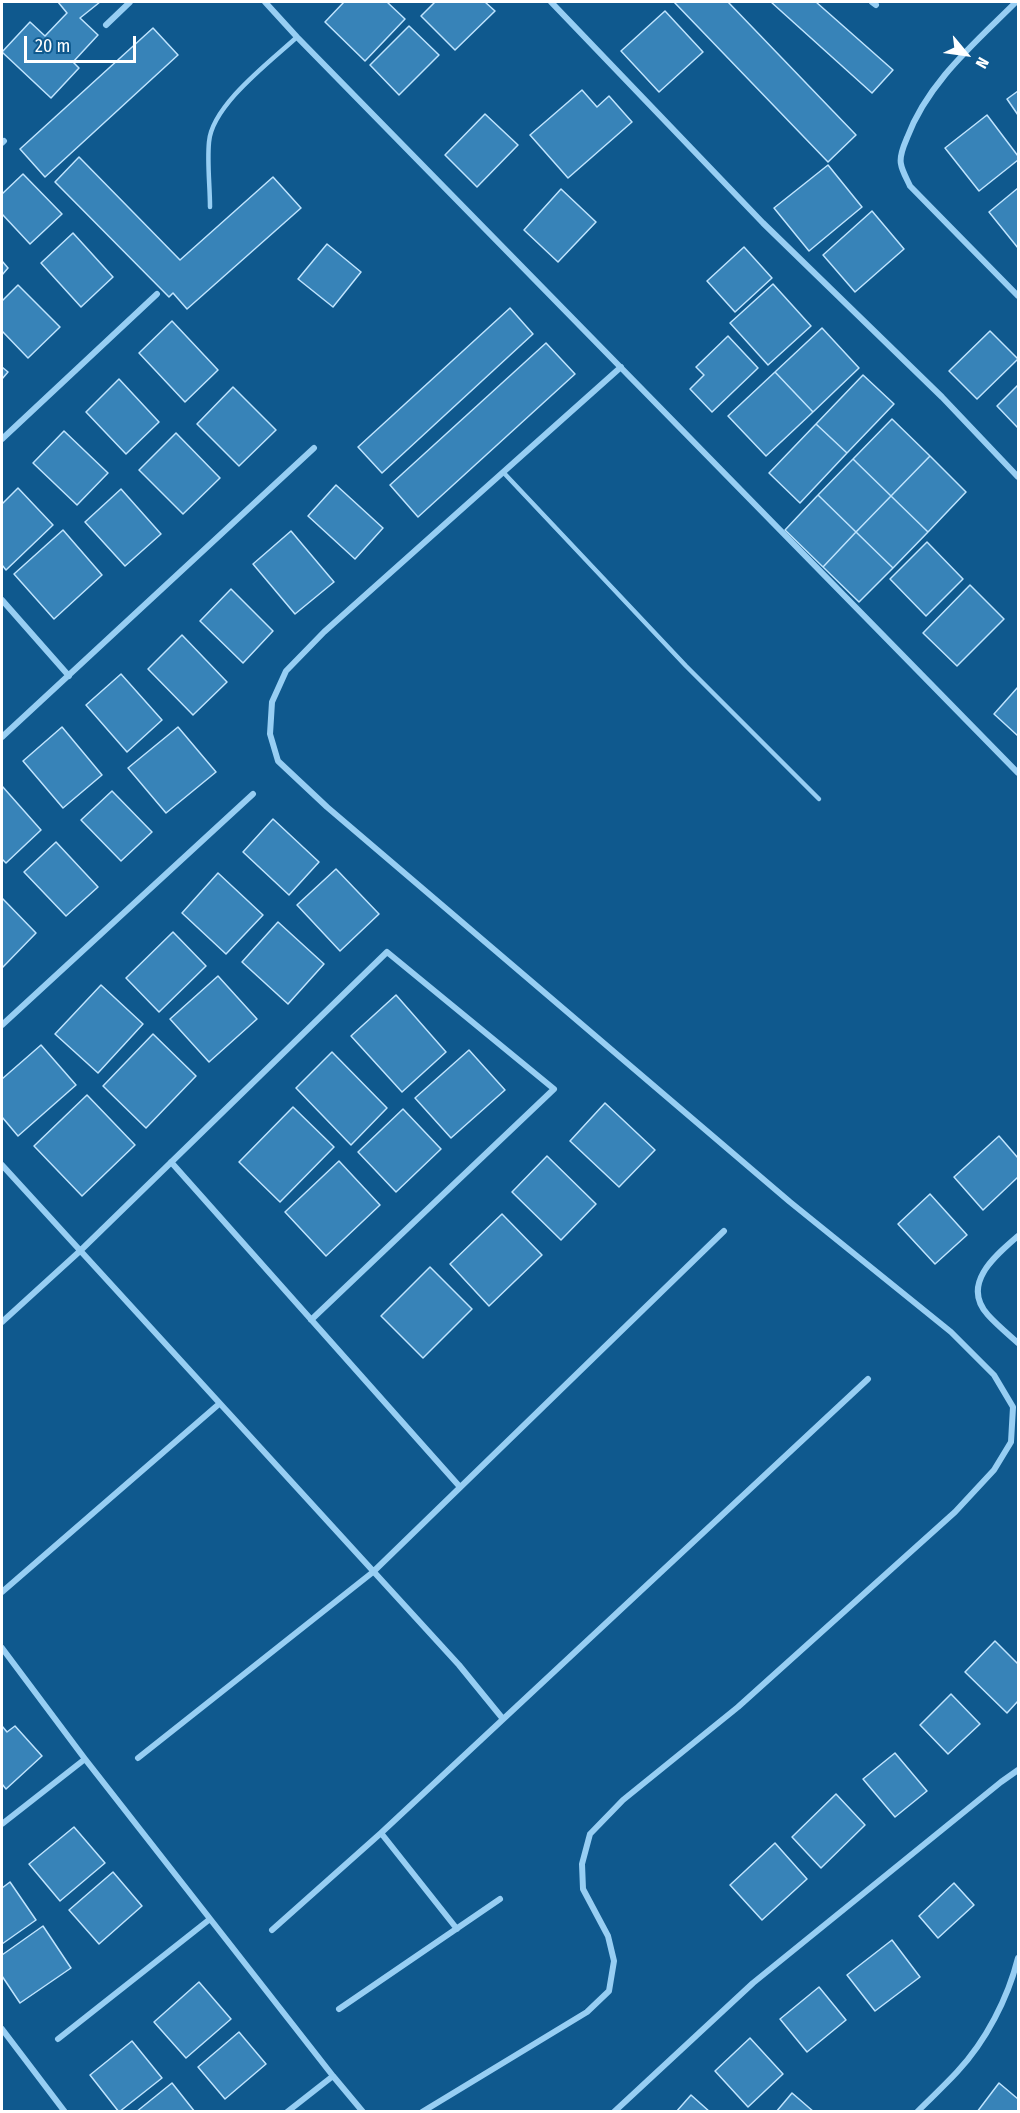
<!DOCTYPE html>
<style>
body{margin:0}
#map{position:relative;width:1020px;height:2113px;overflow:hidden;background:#0f598e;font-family:"Fira Sans Condensed",sans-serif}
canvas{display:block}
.frame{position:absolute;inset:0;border:3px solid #fff;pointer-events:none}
.north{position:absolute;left:936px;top:24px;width:60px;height:60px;-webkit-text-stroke:4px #0f598e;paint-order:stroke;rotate:119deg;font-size:16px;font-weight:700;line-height:24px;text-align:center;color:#fff}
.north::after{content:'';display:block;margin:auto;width:21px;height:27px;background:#fff;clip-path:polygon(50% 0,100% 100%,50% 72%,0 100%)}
.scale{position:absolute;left:24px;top:36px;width:112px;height:27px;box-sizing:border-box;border:3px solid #fff;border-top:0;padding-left:8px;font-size:18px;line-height:21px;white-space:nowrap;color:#fff;-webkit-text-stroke:4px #0f598e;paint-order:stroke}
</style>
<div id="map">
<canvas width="1020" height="2113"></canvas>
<div class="frame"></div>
<div class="north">N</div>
<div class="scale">20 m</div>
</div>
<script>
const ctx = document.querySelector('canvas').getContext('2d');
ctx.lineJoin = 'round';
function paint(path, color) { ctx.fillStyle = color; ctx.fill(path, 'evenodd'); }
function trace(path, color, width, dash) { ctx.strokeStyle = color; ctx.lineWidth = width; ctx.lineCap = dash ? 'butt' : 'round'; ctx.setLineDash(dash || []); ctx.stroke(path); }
const building = new Path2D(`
 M58,2h42l-20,16 18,17 -25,27 6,6 -28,30 -49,-46 28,-30 15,14 22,-23z
 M344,2h43l18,17 -40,42 -40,-39z
 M435,2h50l10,9 -40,39 -34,-34z
 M674,2h54l128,133 -28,27z
 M771,2h45l77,68 -21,23z
 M665,11l38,41 -44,40 -38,-41z
 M409,26l30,29 -40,40 -29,-30z
 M153,28l25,27 -133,122 -25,-28z
 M582,90l15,17 12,-11 23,26 -64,56 -38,-43z
 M1018,91v24l-11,-16z
 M485,114l33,31 -41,42 -32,-32z
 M987,115l31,41v4l-39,31 -34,-43z
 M79,157l101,103 93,-83 28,31 -114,101 -14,-16 -4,4 -114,-115z
 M828,165l34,42 -53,44 -35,-43z
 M23,174l39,40 -32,30 -28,-30v-20z
 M1018,188v60l-29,-36z
 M561,189l35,33 -38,40 -34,-32z
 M872,211l32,38 -49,43 -32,-37z
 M73,233l40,44 -32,30 -40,-44z
 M327,244l34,28 -28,35 -35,-28z
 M744,247l28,31 -37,34 -28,-31z
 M2,261l6,7 -6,7z
 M773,284l38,42 -43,39 -38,-42z
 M18,285l42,42 -32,31 -26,-27v-30z
 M510,308l23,26 -151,139 -24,-26z
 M172,321l46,49 -33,32 -46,-49z
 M822,328l37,40 -46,44 -38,-40z
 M990,331l28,28 -41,40 -28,-28z
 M728,336l30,32 -46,44 -22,-23 14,-14 -8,-8z
 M546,343l29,31 -157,143 -28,-32z
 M2,367l6,5 -6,7z
 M775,372l38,40 -47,44 -38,-40z
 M863,375l31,29 -47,49 -31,-29z
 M119,379l40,43 -33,32 -40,-42z
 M1018,385v43l-21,-22z
 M233,387l43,43 -37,36 -42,-42z
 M892,419l38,37 -39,40 -38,-37z
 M816,424l31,29 -47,50 -31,-30z
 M64,431l44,42 -31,32 -44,-42z
 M176,433l44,45 -37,36 -44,-44z
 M930,456l36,36 -38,40 -37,-36z
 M853,459l38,37 -35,36 -38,-37z
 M336,485l47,43 -28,31 -47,-43z
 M18,488l35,37 -47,45 -4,-5v-61z
 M121,489l40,45 -36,32 -40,-44z
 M818,495l38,37 -33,35 -38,-37z
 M891,496l37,36 -35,36 -37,-36z
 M63,530l39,45 -48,44 -40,-45z
 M291,531l43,51 -39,32 -42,-50z
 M856,532l37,36 -34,34 -36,-35z
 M927,542l36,37 -37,37 -36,-37z
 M970,585l34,34 -47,47 -34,-33z
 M231,589l42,42 -30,32 -43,-42z
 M182,635l45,47 -34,33 -45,-46z
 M121,674l41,46 -35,32 -41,-47z
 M1018,687v49l-24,-22z
 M62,727l40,48 -39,33 -40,-47z
 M178,727l38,45 -50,41 -38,-45z
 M2,786l39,44 -35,33 -4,-4z
 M112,791l40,41 -31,29 -40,-41z
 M273,819l46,43 -30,33 -46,-43z
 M56,842l42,45 -32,29 -42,-44z
 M336,869l43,45 -39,37 -43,-46z
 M218,873l45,42 -37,39 -44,-41z
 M2,898l34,35 -34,35z
 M278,922l46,42 -36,40 -46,-42z
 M173,932l33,34 -47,46 -33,-34z
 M218,976l39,43 -48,43 -39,-43z
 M101,985l42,39 -45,49 -43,-39z
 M396,995l50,57 -44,40 -51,-56z
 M153,1034l43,42 -50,52 -43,-42z
 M41,1045l35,40 -58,51 -16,-19v-38z
 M469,1050l36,40 -54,48 -36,-40z
 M332,1052l55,56 -36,37 -55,-57z
 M87,1095l48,50 -53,51 -48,-50z
 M605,1103l50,47 -36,37 -49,-46z
 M293,1107l41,40 -54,55 -41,-40z
 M403,1109l38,40 -45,43 -38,-40z
 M999,1136l19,22v19l-35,33 -29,-33z
 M547,1156l49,48 -35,36 -49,-48z
 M339,1161l41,44 -54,51 -41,-44z
 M930,1194l37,41 -32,29 -37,-40z
 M502,1214l40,41 -53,51 -39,-42z
 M430,1267l42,42 -49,49 -42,-42z
 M995,1641l23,23v37l-11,12 -42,-41z
 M951,1694l29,30 -32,30 -28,-29z
 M2,1726l5,6 8,-6 27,30 -36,33 -4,-5z
 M895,1753l32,38 -32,26 -32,-38z
 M836,1794l29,31 -44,43 -29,-31z
 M74,1827l31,36 -45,38 -31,-37z
 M775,1843l32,36 -45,41 -32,-35z
 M113,1872l29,34 -43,38 -30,-34z
 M10,1882l26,38 -34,24v-56z
 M954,1883l20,22 -36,33 -19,-22z
 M43,1926l28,42 -51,35 -18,-27v-21z
 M892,1940l28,37 -45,34 -28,-36z
 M199,1982l32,37 -45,39 -32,-36z
 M819,1987l27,33 -39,32 -27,-33z
 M239,2032l27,32 -41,35 -27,-32z
 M750,2038l33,36 -35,33 -33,-36z
 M132,2041l30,37 -43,34 -29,-37z
 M172,2083l23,29h-59z
 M999,2083l19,16v13h-41z
 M792,2093l22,19h-38z
 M691,2095l19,17h-34z`);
const lane = new Path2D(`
 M210,207c0,-21 -3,-44 -1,-65 3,-37 62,-81 88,-105
 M503,472l183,194 133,133`);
const street = new Path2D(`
 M265,2l32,35 721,736
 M551,2l212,221 179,174 76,80
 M872,2l4,3
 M1016,2c-41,41 -88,80 -109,136 -3,7 -8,18 -6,26 1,7 6,15 9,22l108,110
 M106,25l24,-23
 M2,143l2,-2
 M2,439l155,-145
 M2,600l67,76
 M2,737l312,-289
 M2,1025l251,-231
 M171,1162l289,325
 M2,1165l457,500 44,54
 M1018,1236c-22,19 -58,48 -30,79 9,10 20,19 30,28
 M2,1322l78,-71 307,-299 167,137 -243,231
 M2,1592l217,-188
 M2,1648l83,111 248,317 30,36
 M138,1758l235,-186 351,-341
 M2,1824l83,-65
 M381,1833l76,96
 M272,1930l109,-97 487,-454
 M339,2009l161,-110
 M2,2029l63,83
 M58,2039l152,-120
 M287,2112l46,-36
 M422,2112l165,-100 22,-21 5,-30 -6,-25 -25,-47 -1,-25 8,-30 33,-34 115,-93 217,-195 39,-42 17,-28 2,-35 -19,-32 -43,-43 -161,-130 -463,-395 -49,-46 -8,-27 2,-32 14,-31 38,-39 297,-265
 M614,2112l139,-129 248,-201 17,-12
 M917,2112c14,-14 27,-26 40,-40 29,-31 51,-74 61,-114`);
paint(building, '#3783b8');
trace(building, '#bfe4fe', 1.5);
trace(lane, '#97cef3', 4.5);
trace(street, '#97cef3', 6);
</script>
